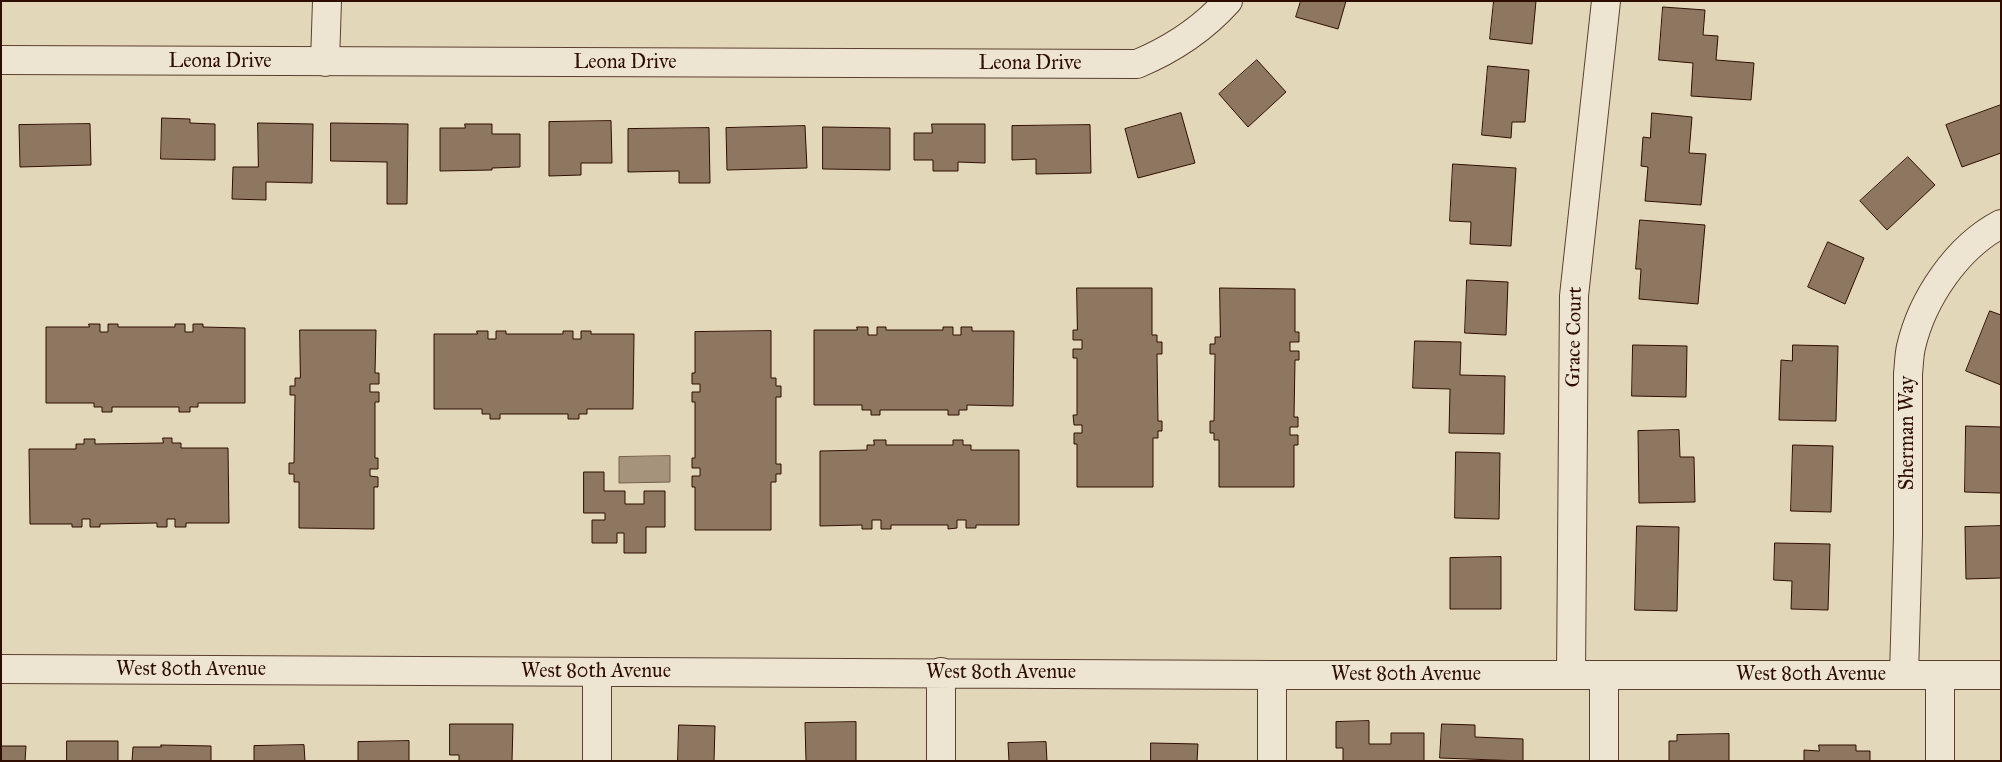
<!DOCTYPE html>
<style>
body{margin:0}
#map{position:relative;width:2002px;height:762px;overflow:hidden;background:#e3d7ba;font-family:"IM FELL Great Primer",serif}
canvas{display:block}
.frame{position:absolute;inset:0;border:2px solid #2f0e01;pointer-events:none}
</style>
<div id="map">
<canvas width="2002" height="762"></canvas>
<div class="frame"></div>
</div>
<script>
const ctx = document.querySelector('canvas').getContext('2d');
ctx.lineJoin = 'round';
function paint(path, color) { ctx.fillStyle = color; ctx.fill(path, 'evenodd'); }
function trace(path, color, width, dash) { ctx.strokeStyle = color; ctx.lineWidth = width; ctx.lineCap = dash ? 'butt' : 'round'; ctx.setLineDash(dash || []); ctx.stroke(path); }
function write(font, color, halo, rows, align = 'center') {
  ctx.font = font + ' "IM FELL Great Primer",serif'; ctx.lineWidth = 4; ctx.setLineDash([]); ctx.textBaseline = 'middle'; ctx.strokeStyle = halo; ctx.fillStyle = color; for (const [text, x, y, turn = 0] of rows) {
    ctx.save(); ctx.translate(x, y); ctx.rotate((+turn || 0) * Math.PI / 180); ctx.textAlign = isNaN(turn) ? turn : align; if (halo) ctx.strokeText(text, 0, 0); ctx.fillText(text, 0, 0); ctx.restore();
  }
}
const water = new Path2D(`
 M670,456v26l-51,1v-26z`);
const building = new Path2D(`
 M1301,1h45l-8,28 -42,-12z
 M1494,1h42l-4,43 -42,-5z
 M1663,7l42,3 -2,25 15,1 -2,24 38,3 -3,37 -60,-4 2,-33 -34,-3z
 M1257,60l29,32 -38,35 -29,-33z
 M1488,66l41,4 -4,52h-13l-1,16 -29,-3z
 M2001,105v48l-39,14 -16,-42z
 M1181,113l14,50 -57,15 -13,-49z
 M1652,113l40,4 -3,36 17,1 -5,51 -56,-4 3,-34 -7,-1 2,-29 7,1z
 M162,118l28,1v4l25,1v36l-54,-1z
 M611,121l1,42h-31v12l-32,1v-54z
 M258,123l55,1 -1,59 -46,-1v18l-34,-1 1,-32h25z
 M331,123l77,1 -1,80h-20v-42l-56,-1z
 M90,124l1,41 -71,2 -1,-42z
 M465,124h27v10h28v33l-28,1v2l-52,1v-43h25z
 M932,124h53v39l-27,-1v9h-25v-11h-19v-27h18z
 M1090,125l1,48 -55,1v-15l-24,1v-34z
 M805,126l2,42 -80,2 -1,-42z
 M823,127l67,1v42l-67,-1z
 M709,128l1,55h-31v-12l-51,1v-43z
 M1908,157l27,28 -48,45 -27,-29z
 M1453,164l63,4 -5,78 -41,-2 1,-22 -21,-1z
 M1640,220l65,5 -7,79 -59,-5 2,-30h-5z
 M1828,242l36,16 -19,46 -37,-17z
 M1467,280l41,2 -2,53 -41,-2z
 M1077,288h75v47h5v7h5v12h-5l1,67h4v10h-4v7h-5v49h-76v-43h-3v-11h8v-8h-8l-1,-10h4v-57h-4v-9h9v-9h-9v-10h4z
 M1220,288l75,1v43h4v10h-9v9h9v9h-4l-1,57h4v10h-8v8h8v10h-4v42h-75v-47h-5v-7h-4v-12h4l1,-67h-5v-10h5v-7h5z
 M1990,311l11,4v70l-35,-14z
 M89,324h11v8h8v-8h10v3h57v-3h10v8h8v-8h10v3l42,1v75h-47v4h-8v5h-11v-5h-67v5h-10v-5h-8v-4h-48v-76h43z
 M857,327h11v8h9v-8h9v3h57v-3h10v8h8v-8h11v4h42l-1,75 -46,-1v5h-8v5h-11v-5h-68v5h-9v-5h-9v-5h-48v-75h43z
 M300,330h76l-1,43h4v11h-9v8h9v10h-4v56h3v11h-8v7l8,1v10h-4v42l-75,-1v-46h-5v-8h-5v-11h5l1,-68h-5v-9h5v-8h5z
 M477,331h11v8h8v-8h10v3h57v-3h10v8h8v-8h10v3h43l-1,75h-46v5h-8v5h-11v-5h-68v5h-10v-5h-8v-5h-48v-75h43z
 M771,331v47h5v8h5v11h-5v67h5v10h-5v8h-5v48h-76v-43h-3v-11h8v-8h-8v-10h3v-56h-3v-10h8v-8h-8v-11h3v-41z
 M1415,341l46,1 -1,33 45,1 -1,58 -55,-1 1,-44 -37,-1z
 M1633,345l54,1 -1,51 -54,-1z
 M1793,345l45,1 -2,75 -57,-1 2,-60 11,1z
 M1966,426l35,1v66l-36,-1z
 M1679,430l1,27h14l1,45 -56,1 -1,-72z
 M163,438h9v5h9v5h47l1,75h-43v4h-11v-8h-8v8h-10v-4l-57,1v3h-10v-8h-8v8h-10v-3h-42l-1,-75h47v-5h8v-5h11v5l68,-1z
 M874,440h12v5h67v-5h10v5h8v5h48v75h-43v3h-10v-8h-9v8l-9,1v-4h-57v4h-10v-9h-9v9h-10v-4l-42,1v-75l47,-1v-5h7z
 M1793,445l40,1 -2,66 -40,-1z
 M1456,452l44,1 -1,66 -44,-1z
 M584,472h20v19h21v13h19v-13h21v36h-19v26h-22v-20h-7v10h-25v-23h13v-7h-21z
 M1637,526l42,1 -2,84 -42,-1z
 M2001,526v52l-35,1 -1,-52z
 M1775,543l55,1 -2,66 -37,-1 1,-28 -18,-1z
 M1501,557v52h-51v-51z
 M1369,721v23h22v-11h33v28h-81v-13h-7v-26z
 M856,722v39h-50l-1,-38z
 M450,724h63l-1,37h-53v-6h-9z
 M1442,724l33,1v12l48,2v22l-83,-3z
 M679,725l36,1 -1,35h-36z
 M1729,734v27h-60v-20h8v-6z
 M67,741h51v20h-51z
 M409,741v20h-51v-19z
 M1046,742l1,19h-38l-1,-18z
 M1151,743l47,1 -1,17h-46z
 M161,745l50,1v15h-79l1,-14h28z
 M304,745l1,16h-51v-15z
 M1819,745h37v6h14v10h-66v-11l15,1z
 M1,746h25l-1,15h-24z`);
const minor = new Path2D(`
 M1,60l1136,4c36,-15 65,-34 91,-63
 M325,62l2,-61
 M1,669l1271,6h729
 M1571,675l3,-379 32,-295
 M1904,675l4,-140v-161c1,-9 1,-19 3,-27 11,-48 46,-100 90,-123
 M597,761v-89
 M941,761v-89
 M1272,761v-86
 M1604,761v-86
 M1940,761v-86`);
const streetNames = [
 ["Leona Drive",220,62],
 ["Leona Drive",625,63],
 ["Leona Drive",1030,64],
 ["Grace Court",1575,337,-89],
 ["Sherman Way",1908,433,-90],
 ["West 80th Avenue",191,670],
 ["West 80th Avenue",596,672],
 ["West 80th Avenue",1001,673],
 ["West 80th Avenue",1406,675],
 ["West 80th Avenue",1811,675]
];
paint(water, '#a6937b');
trace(water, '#765e4a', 1);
paint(building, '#8d7761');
trace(building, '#2f0e01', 1);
trace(minor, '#5c402f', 30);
trace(minor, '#ede5d2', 28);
write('20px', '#2f0e01', '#ede5d2', streetNames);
</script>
